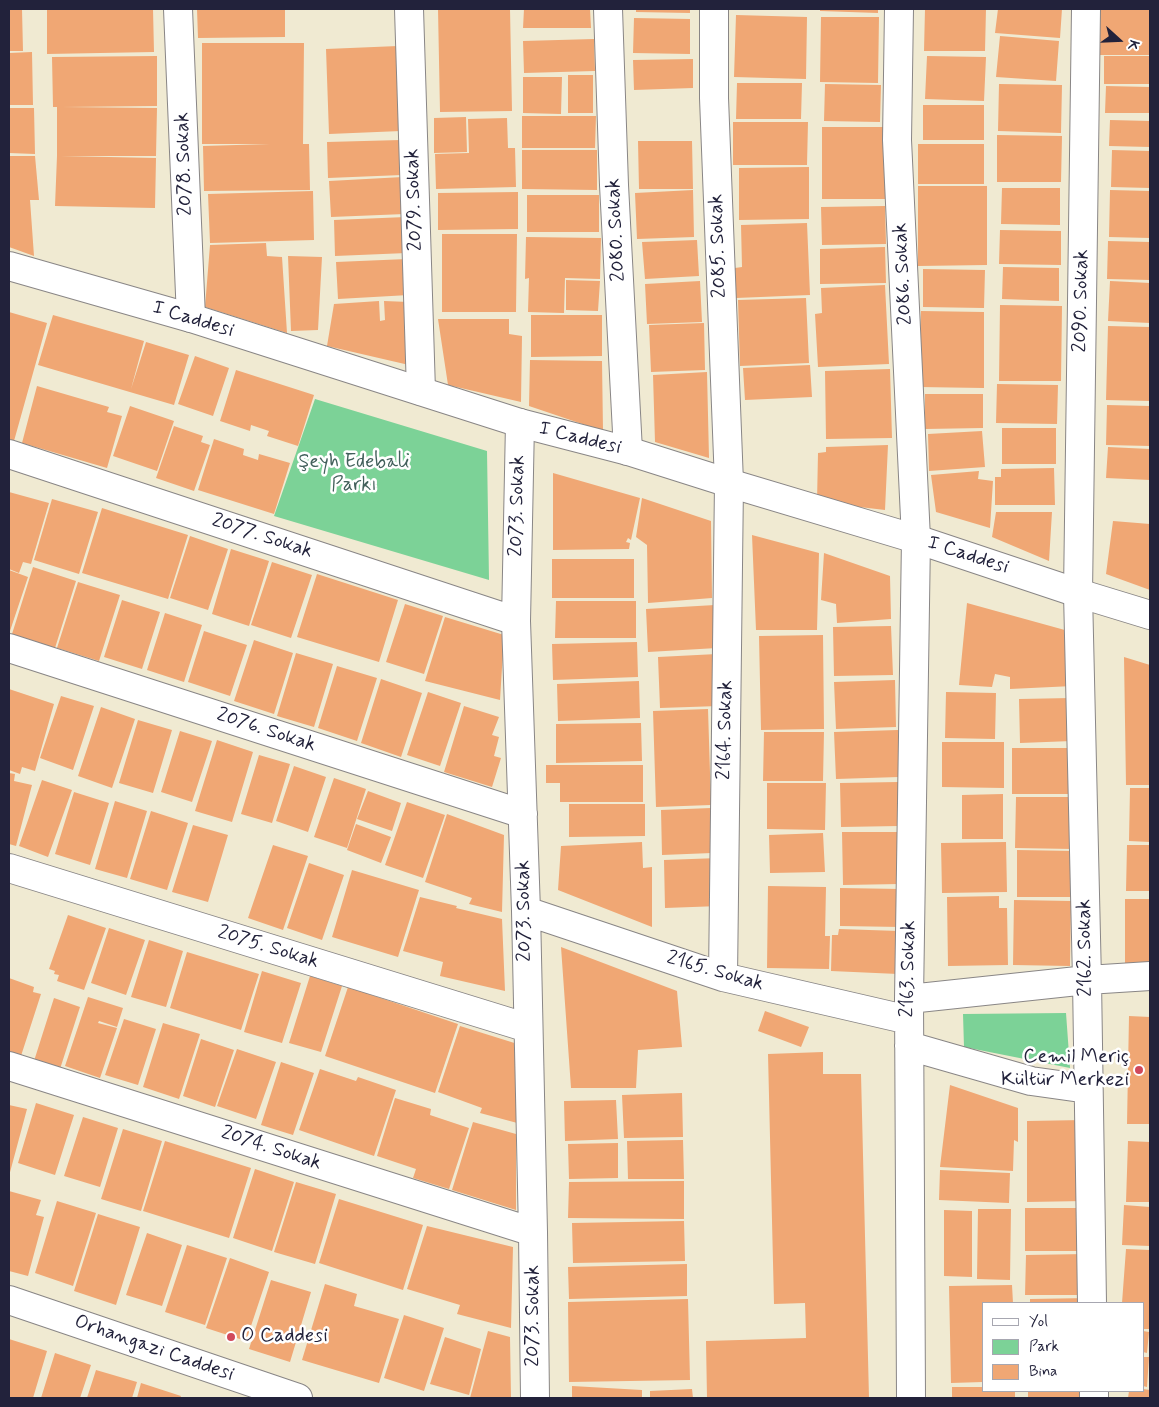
<!DOCTYPE html>
<meta charset="utf-8">
<style>
body{margin:0}
#map{position:relative;width:1159px;height:1407px;overflow:hidden;background:#f0ead2;font-family:Mynerve,sans-serif}
canvas{display:block}
.frame{position:absolute;inset:0;border:10px solid #22223b;pointer-events:none}
.legend{position:absolute;left:982px;top:1302px;width:162px;height:90px;box-sizing:border-box;background:#fff;border:1px solid #a7a7b1;margin:0;padding:6px 9px;list-style:none;font-size:15px;color:#22223b}
.legend li{display:flex;align-items:center;gap:10px;height:25px}
.legend b{width:25px;border:1px solid #a7a7b1}
.north{position:absolute;left:1094px;top:15px;width:50px;height:50px;-webkit-text-stroke:4px #fff;paint-order:stroke;rotate:110deg;font-size:14px;font-weight:700;line-height:20px;text-align:center;color:#22223b}
.north::after{content:'';display:block;margin:auto;width:18px;height:22px;background:#22223b;clip-path:polygon(50% 0,100% 100%,50% 72%,0 100%)}
</style>
<div id="map">
<canvas width="1159" height="1407"></canvas>
<div class="frame"></div>
<ul class="legend">
<li><b style="height:6px;background:#fff"></b>Yol</li>
<li><b style="height:14px;background:#7cd297"></b>Park</li>
<li><b style="height:14px;background:#f0a774"></b>Bina</li>
</ul>
<div class="north">K</div>
</div>
<script>
const ctx = document.querySelector('canvas').getContext('2d');
ctx.lineJoin = 'round';
function paint(path, color) { ctx.fillStyle = color; ctx.fill(path, 'evenodd'); }
function trace(path, color, width, dash) { ctx.strokeStyle = color; ctx.lineWidth = width; ctx.lineCap = dash ? 'butt' : 'round'; ctx.setLineDash(dash || []); ctx.stroke(path); }
function write(font, color, halo, rows, align = 'center') {
  ctx.font = font + ' Mynerve,sans-serif'; ctx.lineWidth = 5; ctx.setLineDash([]); ctx.textBaseline = 'middle'; ctx.strokeStyle = halo; ctx.fillStyle = color; for (const [text, x, y, turn = 0] of rows) {
    ctx.save(); ctx.translate(x, y); ctx.rotate((+turn || 0) * Math.PI / 180); ctx.textAlign = isNaN(turn) ? turn : align; if (halo) ctx.strokeText(text, 0, 0); ctx.fillText(text, 0, 0); ctx.restore();
  }
}
const green = new Path2D(`
 M315,399l172,52 2,129 -215,-64z
 M1066,1013l4,55 -106,-21 -1,-33z`);
const building = new Path2D(`
 M9,9h13l1,42h-14z
 M47,9h106l1,43 -107,2z
 M197,9h88v28l-87,1z
 M438,9h72l2,102 -72,1z
 M524,9h66l1,19h-68z
 M636,9h54v4l-54,-1z
 M820,9h58v4l-58,-2z
 M925,9h61l-1,42h-61z
 M998,9h64l-2,29 -65,-5z
 M1100,9h50v46h-52z
 M736,15l71,2 -1,62 -72,-2z
 M821,17h58l-1,66 -58,-1z
 M634,18l56,1v35l-57,-1z
 M1000,36l59,5 -3,40 -60,-4z
 M594,39l1,32 -71,2 -1,-32z
 M202,43h102l-1,101h6l1,46 -106,1 -1,-45 67,-2h-68z
 M398,46l3,85 -72,3 -3,-85z
 M32,52l1,53h-24v-52z
 M157,56v50l-94,1 94,1 -1,48h-95l95,2 -1,50 -100,-2 2,-50v-49h-4l-1,-50z
 M927,56l59,1 -2,44 -59,-2z
 M1104,56h46v28h-46z
 M693,59v29l-59,2 -1,-30z
 M568,75h25v38h-25z
 M523,77h39l-1,37 -38,-1z
 M737,83h65l-1,36h-65z
 M825,84l56,1 -1,37 -56,-1z
 M999,84l63,1 -1,48 -63,-2z
 M1106,86l44,1v26h-45z
 M923,105h61v35h-61z
 M9,108h25l1,46 -26,-1z
 M522,116h74l-1,32h-73z
 M466,117l1,35 -33,1v-35z
 M507,118l1,30h7l1,39 -80,2 -1,-35 34,-1 -1,-34z
 M1110,120l40,1v26l-41,-1z
 M733,122h75l-1,43h-74z
 M822,127h63v72h-63z
 M997,135l65,1 -1,46h-64z
 M401,140l1,35 -74,3 -1,-36z
 M638,141h54l1,48h-54z
 M918,144h66v40h-66z
 M522,150h75v40l-75,-1z
 M1112,150l38,1v37l-39,-1z
 M9,156h26l4,44h-9l4,56 -25,-9z
 M809,167v52l-70,1v-52z
 M403,177l2,37 -74,3 -2,-36z
 M918,186h69v79l-69,1z
 M1002,188h58v37l-59,-1z
 M693,190l1,47 -57,2 -2,-46z
 M1110,190l40,1v47l-41,-1z
 M313,191l1,49 -104,3 -2,-49z
 M518,192v37l-80,1v-37z
 M527,195h72v37h-72z
 M885,206l1,38 -64,1 -1,-38z
 M406,217l1,36 -72,3 -1,-36z
 M807,223l3,72 -74,3 -1,-30 7,-1 -1,-42z
 M1000,230l61,1v34l-62,-1z
 M442,234h75l-1,78h-74z
 M526,237l75,1 -1,41 -35,-1 -1,35 -36,-1 1,-34 -4,1z
 M697,240l2,36 -54,3 -3,-37z
 M1108,241l42,1v38l-43,-1z
 M266,243l1,13 15,1 5,76 -82,-26 5,-62z
 M885,247l1,36 -66,1v-35z
 M288,256l34,1 -4,73 -27,1z
 M407,259l2,36 -71,4 -2,-37z
 M1003,267l56,1v33l-57,-2z
 M923,269l62,1 -1,38 -61,-1z
 M566,280l34,1 -2,30 -32,-1z
 M700,281l2,41 -55,2 -2,-40z
 M1110,281l40,2v40l-42,-2z
 M885,285l4,79 -71,3 -3,-53 7,-1 -1,-25z
 M806,298l3,65 -69,3 -2,-66z
 M379,301l1,20 5,-1 -1,-19 25,1v63l-82,-19 7,-42z
 M1000,305l62,1 -1,75h-62z
 M921,311l63,1v76l-65,-1z
 M9,312l38,11 -33,118 -5,-2z
 M53,315l91,26 -13,48 15,-47 43,13 -15,50 -136,-40z
 M531,315h71v41l-71,1z
 M438,319h71v15l13,2 -1,66 -73,-17z
 M704,323l1,47 -54,2 -2,-47z
 M1108,326l42,1v74l-44,-1z
 M195,356l34,12 -16,48 -35,-12z
 M530,360l72,1 1,70 -74,-25z
 M810,365l2,32 -67,3 -2,-32z
 M890,369l2,69 -66,1 -1,-68z
 M236,370l78,25 -16,51 -31,-10 2,-5 -18,-6 -1,6 -30,-10z
 M707,372l2,86 -54,-16 -2,-67z
 M997,384l61,1 -1,39 -61,-1z
 M37,386l72,21 -2,5 15,4 -15,52 -85,-25z
 M925,394h58v34l-58,1z
 M1107,405l43,1v40l-44,-1z
 M130,406l44,15 -17,50 -44,-15z
 M174,426l29,10 -2,6 9,3 -16,46 -38,-13z
 M1002,428h54v36h-54z
 M982,431l3,36 -56,4 -1,-37z
 M214,439l30,10 -1,6 15,5 1,-6 31,9 -16,51 -76,-24z
 M888,445l-3,65 -68,-8 1,-49 8,-1v-5z
 M1108,447l42,2v31l-44,-2z
 M1054,468l1,37h-60v-28h6v-8z
 M979,471l-1,8 15,2 -3,47 -54,-16 -5,-37z
 M553,473l87,25 -9,42 -3,-2 -2,4 4,1 -1,6 -76,1z
 M9,492l40,11 -18,61 -8,-2 -4,11 -10,-4z
 M642,498l69,23 1,77 -64,5 -1,-58 -11,-8z
 M52,499l46,13 -19,62 -45,-14z
 M102,508l86,27 -20,64 -86,-26z
 M996,512h56l-3,49 -57,-24z
 M1113,521l37,3v66l-44,-16z
 M752,535l67,18 -2,77h-61z
 M190,536l38,13 -20,61 -38,-12z
 M231,549l38,12 -20,65 -37,-12z
 M824,553l66,23 1,43 -54,4 -1,-19 -15,-4z
 M552,559h82v39h-82z
 M272,562l40,13 -21,63 -40,-13z
 M33,567l43,14 -21,67 -43,-14z
 M9,570l19,7 -19,57z
 M317,574l81,26 -19,62 -82,-25z
 M78,582l42,13 -21,66 -42,-13z
 M122,600l38,12 -18,57 -38,-12z
 M556,601h80v37h-81z
 M967,603l105,29 1,54 -63,3v-12l-15,-3 -3,13 -33,-2z
 M405,604l38,12 -19,58 -38,-12z
 M715,605l2,43 -69,4 -2,-43z
 M165,613l37,12 -18,57 -37,-12z
 M445,617l59,18 -4,65 -75,-19z
 M891,626l2,49 -59,1 -1,-49z
 M204,631l43,14 -17,51 -42,-14z
 M823,635l1,94 -63,1 -2,-94z
 M254,640l39,13 -19,61 -40,-13z
 M637,642l1,35 -85,3 -1,-36z
 M296,653l37,11 -19,63 -37,-11z
 M717,654l2,52 -59,2 -2,-51z
 M1124,657l26,8v120h-24z
 M337,666l40,12 -20,63 -39,-13z
 M381,679l41,14 -21,64 -40,-14z
 M895,680l1,47 -60,2 -2,-47z
 M639,681l1,37 -82,3 -1,-37z
 M9,689l45,15 -19,67 -13,-4 -2,7 -11,-4z
 M428,692l33,11 -21,63 -33,-11z
 M946,692l50,1 -1,46 -50,-1z
 M61,696l33,10 -21,64 -33,-12z
 M1071,698l1,43 -52,2 -1,-44z
 M464,706l35,11 -7,18 7,2 -5,19 7,2 -9,29 -48,-15z
 M101,707l34,12 -23,69 -34,-12z
 M708,709l3,96 -55,2 -3,-96z
 M138,720l34,10 -19,63 -34,-10z
 M641,723l1,38 -86,2v-39z
 M898,730l1,47 -63,2 -2,-47z
 M180,731l32,10 -20,61 -31,-10z
 M764,732h60l-1,49h-60z
 M217,740l36,12 -21,70 -37,-11z
 M942,742h62v46l-62,-1z
 M1012,748h63l-1,46h-62z
 M259,755l31,9 -18,59 -31,-9z
 M546,765h97v37h-83v-19h-14z
 M294,766l32,11 -18,55 -32,-11z
 M9,773l6,1 -1,7 18,4 -16,61 -7,-2z
 M334,778l32,11 -19,59 -33,-11z
 M42,780l30,10 -24,67 -29,-11z
 M898,782l1,44 -58,1 -1,-44z
 M767,783h59l-1,47 -58,-1z
 M1130,788h20v54l-21,-1z
 M368,791l33,12 -9,28 -35,-12z
 M74,792l35,11 -19,62 -35,-11z
 M1003,794v45h-41v-44z
 M1016,797h57v52l-58,-1z
 M115,801l32,10 -20,67 -32,-9z
 M407,802l38,13 -22,63 -38,-13z
 M569,804h76v32l-76,1z
 M711,808l1,45 -50,2 -1,-45z
 M151,811l37,12 -21,67 -37,-11z
 M447,814l57,21 -2,77 -33,-8 3,-6 -47,-16z
 M356,824l35,13 -10,26 -34,-13z
 M193,825l35,10 -20,67 -36,-10z
 M842,832h57l1,52 -57,1z
 M823,833l2,39 -55,1 -1,-38z
 M642,842l1,26 9,-1v60l-94,-37 3,-44z
 M1006,842l1,50 -65,1 -1,-50z
 M273,845l35,11 -25,74 -35,-12z
 M1127,845h23v46h-24z
 M1017,850l57,1 -1,46h-56z
 M719,858l1,48 -55,2 -1,-48z
 M309,863l35,12 -22,65 -35,-12z
 M352,870l67,20 -21,67 -66,-20z
 M768,886l58,1 -1,49h5l-1,33 -62,-1z
 M840,888l61,1v38l-61,-1z
 M999,896v12h8l1,57 -60,1 -1,-69z
 M420,897l37,9 -1,2 46,11 3,72 -65,-15 3,-14 -40,-11z
 M1125,899h25v66h-25z
 M1014,900l57,1 -1,65 -57,-1z
 M68,915l38,13 -22,62 -27,-9 2,-6 -5,-1 1,-3 -6,-2z
 M109,928l36,12 -19,55 -35,-12z
 M839,929l60,2 -1,43 -67,-3 1,-36h6z
 M149,940l34,11 -17,56 -35,-10z
 M561,947l116,44 5,56 -44,3 -2,38h-65z
 M187,952l72,22 -18,56 -71,-22z
 M262,971l39,12 -19,60 -38,-11z
 M310,976l32,10 -21,66 -32,-9z
 M9,978l25,9 -1,5 8,2 -21,65 -11,-2z
 M348,987l110,37 -23,69 -110,-37z
 M88,997l35,11 -6,19 -18,-6 -1,2 19,5 -17,50 -35,-12z
 M54,998l26,9 -20,62 -26,-8z
 M765,1011l44,16 -8,20 -43,-16z
 M1129,1016l21,1v107h-23z
 M124,1019l32,10 -18,56 -33,-10z
 M163,1023l37,11 -21,65 -36,-12z
 M460,1026l64,20 -3,78 -41,-11 2,-5 -44,-16z
 M201,1039l33,11 -19,57 -32,-11z
 M237,1049l39,13 -20,57 -39,-13z
 M823,1052v22h38l8,324h-162l-1,-57 100,-3 -1,-35 -31,1 -6,-250z
 M281,1062l33,11 -21,62 -32,-10z
 M320,1069l36,12 2,-4 38,13 -22,66 -75,-26z
 M950,1085l68,23v34l-4,-2 -1,31 -73,-4z
 M682,1093l1,44 -59,1 -2,-43z
 M395,1098l36,11 -1,6 39,13 -20,61 -36,-11 3,-9 -39,-13z
 M616,1100l2,39 -53,2 -1,-40z
 M36,1103l38,12 -19,60 -37,-12z
 M9,1105l18,4 -18,67z
 M83,1117l35,11 -18,59 -36,-11z
 M1084,1120l1,81 -58,1v-81z
 M473,1122l43,12v76l-64,-20z
 M123,1129l39,12 -21,70 -40,-12z
 M683,1140l1,39h-56l-1,-38z
 M165,1141l86,27 -22,70 -86,-27z
 M1128,1141l22,1v60h-24z
 M618,1143v35l-49,1 -1,-35z
 M255,1169l39,13 -22,69 -39,-13z
 M940,1170l70,3 -1,30 -70,-3z
 M684,1181v38l-116,-1 1,-36z
 M296,1182l40,12 -21,70 -41,-12z
 M9,1191l32,9 -5,15 8,2 -16,59 -19,-5z
 M339,1199l84,26 -20,65 -84,-27z
 M57,1201l39,12 -23,73 -38,-13z
 M1124,1205l26,2v39l-28,-1z
 M1025,1208h59v43h-59z
 M978,1209h33l-1,71 -33,-1z
 M944,1210l28,1v66l-28,-1z
 M98,1214l42,13 -24,78 -42,-14z
 M684,1221l1,40 -112,2 -1,-40z
 M427,1226l86,21 -2,81 -54,-14 3,-9 -53,-16z
 M147,1233l35,12 -20,61 -36,-11z
 M187,1245l40,13 -22,67 -40,-13z
 M1126,1249l24,1v79h-7v-26h-21z
 M1086,1254v41h-61l1,-40z
 M230,1258l39,14 -23,69 -40,-13z
 M687,1264v32l-118,3 -1,-32z
 M271,1280l40,12 -21,70 -41,-13z
 M325,1284l32,10 -3,12 45,13 -20,64 -77,-23z
 M1012,1285l1,18h-30v79l-32,1 -2,-97z
 M1088,1298v5h-58v-4z
 M688,1299l2,81 -121,2 -1,-80z
 M404,1315l40,13 -20,63 -40,-13z
 M488,1331l22,6 1,61h-41z
 M1143,1331l6,1 -2,21 -4,-1z
 M445,1337l36,12 -12,46 -39,-11z
 M9,1339l38,12 -14,47h-24z
 M55,1353l36,12 -11,33h-39z
 M1143,1357h6l-2,30 -4,-1z
 M96,1370l41,12 -5,16h-45z
 M141,1383l40,13 -1,2h-43z
 M572,1386l70,4v8h-70z
 M952,1387h31v4h32v7h-63z
 M692,1389l1,9h-43v-7z
 M1143,1389l7,1v8h-22l1,-7h14z
 M1028,1391h62v7h-62z`);
const street = new Path2D(`
 M178,9l13,309
 M409,9l12,382
 M608,9l6,176 14,266
 M714,9v89l15,385 -6,494
 M899,9l-2,131 19,399 -7,460 2,399
 M1086,9l-8,584 9,387 5,323
 M520,423l-4,198 10,290 7,321 2,166
 M9,454l507,167
 M9,648l514,166
 M9,868l519,160
 M526,911l197,66 186,43
 M909,999l178,-19 63,-4
 M909,1046l122,35 57,8
 M9,1066l524,166
 M1094,1391v7`);
const secondary = new Path2D(`
 M9,266l182,52 329,105 108,28 101,32 187,56 162,54 72,22
 M9,1300l289,98`);
const markers = [
 [1139,1070,5,"#d1495b"],
 [231,1337,5,"#d1495b"]
];
const streetNames = [
 ["2078. Sokak",185,164,-92],
 ["2079. Sokak",415,200,-92],
 ["2080. Sokak",617,230,-93],
 ["2085. Sokak",719,246,-92],
 ["2086. Sokak",904,274,-93],
 ["2090. Sokak",1082,301,-89],
 ["I Caddesi",193,320,17],
 ["I Caddesi",580,439,14],
 ["2073. Sokak",518,506,-89],
 ["2077. Sokak",262,537,18],
 ["I Caddesi",968,556,18],
 ["2164. Sokak",726,730,-89],
 ["2076. Sokak",266,731,18],
 ["2073. Sokak",525,911,-91],
 ["2075. Sokak",268,948,17],
 ["2162. Sokak",1086,948,-91],
 ["2163. Sokak",909,969,-89],
 ["2165. Sokak",715,972,16],
 ["2074. Sokak",271,1149,18],
 ["2073. Sokak",534,1316,-90],
 ["Orhangazi Caddesi",154,1349,19]
];
const parkNames = [
 ["Şeyh Edebali",354,463],
 ["Parkı",354,486]
];
const poiNames = [
 ["Cemil Meriç",1129,1058],
 ["Kültür Merkezi",1129,1081],
 ["O Caddesi",241,1337,"left"]
];
paint(green, '#7cd297');
paint(building, '#f0a774');
trace(street, '#898686', 30);
trace(secondary, '#898686', 30);
trace(street, '#fff', 28);
trace(secondary, '#fff', 28);
for (const [x, y, r, color] of markers) { const dot = new Path2D(); dot.arc(x, y, r, 0, 2 * Math.PI); ctx.fillStyle = color; ctx.fill(dot); trace(dot, '#fff', 2); }
write('20px', '#22223b', '#fff', streetNames);
write('20px', '#42605b', '#fff', parkNames);
write('20px', '#22223b', '#fff', poiNames, 'right');
</script>
